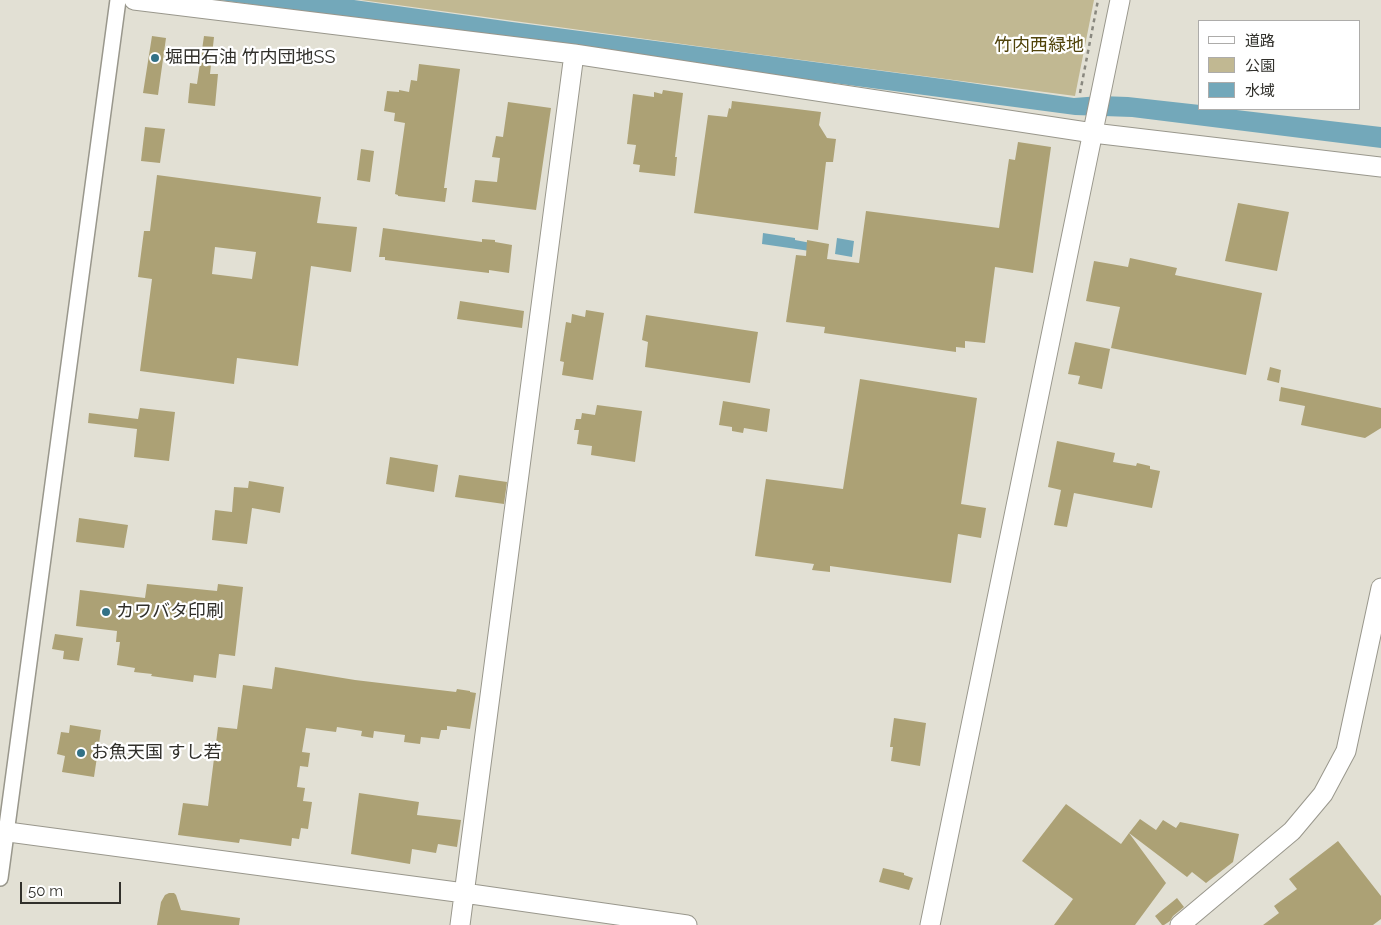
<!DOCTYPE html>
<meta charset="utf-8">
<style>
body{margin:0}
#map{position:relative;width:1381px;height:925px;overflow:hidden;background:#e2e0d4;font-family:Raleway,"Noto Sans JP",sans-serif}
canvas{display:block}
.legend{position:absolute;left:1198px;top:20px;width:162px;height:90px;box-sizing:border-box;background:#fff;border:1px solid #adacaa;margin:0;padding:6px 9px;list-style:none;font-size:15px;color:#31302b}
.legend li{display:flex;align-items:center;gap:10px;height:25px}
.legend b{width:25px;border:1px solid #adacaa}
.scale{position:absolute;left:20px;top:882px;width:101px;height:22px;box-sizing:border-box;border:2px solid #31302b;border-top:0;padding-left:6px;font-size:15px;line-height:18px;white-space:nowrap;color:#31302b;-webkit-text-stroke:4px #fff;paint-order:stroke}
</style>
<div id="map">
<canvas width="1381" height="925"></canvas>
<ul class="legend">
<li><b style="height:6px;background:#fff"></b>道路</li>
<li><b style="height:14px;background:#c1b892"></b>公園</li>
<li><b style="height:14px;background:#73a8ba"></b>水域</li>
</ul>
<div class="scale">50 m</div>
</div>
<script>
const ctx = document.querySelector('canvas').getContext('2d');
ctx.lineJoin = 'round';
function paint(path, color) { ctx.fillStyle = color; ctx.fill(path, 'evenodd'); }
function trace(path, color, width, dash) { ctx.strokeStyle = color; ctx.lineWidth = width; ctx.lineCap = dash ? 'butt' : 'round'; ctx.setLineDash(dash || []); ctx.stroke(path); }
function write(font, color, halo, rows, align = 'center') {
  ctx.font = font + ' Raleway,"Noto Sans JP",sans-serif'; ctx.lineWidth = 4.5; ctx.setLineDash([]); ctx.textBaseline = 'middle'; ctx.strokeStyle = halo; ctx.fillStyle = color; for (const [text, x, y, turn = 0] of rows) {
    ctx.save(); ctx.translate(x, y); ctx.rotate((+turn || 0) * Math.PI / 180); ctx.textAlign = isNaN(turn) ? turn : align; if (halo) ctx.strokeText(text, 0, 0); ctx.fillText(text, 0, 0); ctx.restore();
  }
}
const green = new Path2D(`
 M361,0h733l-19,96 -349,-46z`);
const water = new Path2D(`
 M219,0h135l158,22 438,58 124,18 26,-2 28,1 72,8v4h28l153,18v21l-249,-31 -57,-2 -400,-53z
 M763,233l32,5v2l16,3 -1,8 -48,-7z
 M837,238l17,3 -2,16 -17,-3z`);
const building = new Path2D(`
 M152,36l14,2 -8,57 -15,-2z
 M204,36l10,1 -4,37h8l-3,32 -27,-3 2,-20 7,1z
 M419,64l41,5 -16,119h3l-2,14 -47,-6v-1l-3,-1 10,-71 -11,-2 1,-8 -11,-2 3,-20 12,1v-2l10,2 2,-12 6,1z
 M663,90l20,3 -8,64h2l-2,19 -36,-4 1,-7 -7,-1 3,-19 -9,-1 6,-50 21,3v-5l8,2z
 M732,101l89,11 -2,13 8,13 9,1 -3,23h-7l-8,68 -124,-17 14,-98 19,2 2,-9 2,1z
 M508,102l43,6 -15,102 -64,-8 3,-22 22,2 3,-24 -8,-1 4,-21 7,1z
 M145,127l20,2 -5,34 -19,-2z
 M1018,142l33,5 -18,126 -38,-6 -10,76 -20,-2v7l-9,-1v5l-132,-19 1,-6 -39,-5 10,-67 10,1 1,-16 22,4 -2,15 32,4 7,-52 133,17 10,-69 6,1z
 M361,149l13,2 -4,31 -13,-2z
 M157,175l164,22 -4,26 40,4 -6,45 -40,-6 -13,100 -61,-8 -3,26 -94,-13 12,-92 -14,-2 6,-46h6zM215,247l41,5 -4,27 -40,-5z
 M1238,203l51,9 -12,59 -52,-10z
 M383,228l99,14v-3l13,1v2l17,3 -3,28 -20,-3v3l-104,-13v-3h-6z
 M1130,258l47,10 -2,7 87,18 -16,82 -135,-27 9,-41 -34,-6 8,-40 34,6z
 M460,301l64,10 -2,17 -65,-9z
 M586,310l18,3 -11,67 -31,-5 2,-13 -4,-1 6,-39 5,1 1,-9 13,3z
 M646,315l112,17 -8,51 -105,-16 3,-25 -6,-2z
 M1075,342l35,7 -8,40 -24,-5 2,-8 -12,-2z
 M1270,367l11,3 -2,13 -12,-3z
 M860,379l117,19 -16,106 25,4 -5,30 -23,-4 -7,49 -121,-17v6l-18,-2 2,-6 -59,-8 11,-77 77,10z
 M1281,387l100,21v20l-16,10 -64,-13 4,-19 -26,-5z
 M723,401l47,8 -3,23 -23,-4 -1,5 -11,-2v-4l-13,-2z
 M597,405l45,6 -7,51 -44,-7 1,-9 -15,-2 2,-14h-5l2,-11h5l1,-6 13,2z
 M140,408l35,4 -6,49 -35,-4 3,-28 -49,-6 1,-10 49,6z
 M1057,441l58,12 -2,9 23,4 1,-3 13,3v3l10,2 -8,37 -78,-15 -7,34 -13,-2 7,-35 -13,-3z
 M390,457l48,8 -4,27 -48,-8z
 M459,475l48,7 -3,22 -49,-7z
 M249,481l35,6 -4,26 -28,-5 -5,36 -35,-4 3,-30 17,2 2,-25 14,1z
 M79,518l49,7 -4,23 -48,-6z
 M147,584l70,7 1,-7 25,3 -8,69 -16,-2 -3,24 -22,-3 -1,7 -42,-6 1,-2 -18,-2 1,-4 -18,-3 3,-23h-4l1,-11 -41,-5 4,-36 65,8z
 M55,634l28,4 -4,23 -16,-2 1,-8 -12,-2z
 M275,667l80,13 101,12 1,-3 13,2v1l6,1 -6,36 -23,-3v4h-6l-2,9 -18,-2 -1,7 -16,-2 1,-7 -31,-4 -1,7 -12,-2 1,-5 -25,-4 -1,5 -30,-4 -4,24 8,1 -2,14 -8,-1 -3,21 8,1 -2,13 9,1 -4,27 -7,-1 -2,11 -7,-1 -1,8 -51,-7 -1,4 -61,-8 5,-32 25,3 10,-79 19,2 6,-44 29,4z
 M894,718l32,5 -6,43 -29,-5 2,-14h-3z
 M70,725l31,5 -7,47 -32,-5 3,-16 -8,-2 4,-22 8,1z
 M359,793l60,9 -2,13 44,5 -4,27 -19,-3 -2,9 -24,-4 -2,15 -59,-10z
 M1066,804l55,40 8,-11 37,50 -31,42h-81l19,-26 -51,-38z
 M1140,819l16,11 7,-10 13,8 4,-6 59,12 -6,28 -27,21 -14,-11 -5,5 -58,-44z
 M1338,841l43,55v23l-8,6h-110l16,-12 -5,-7 23,-17 -8,-10z
 M883,868l21,5v2l9,3 -4,12 -30,-8z
 M169,893h5l2,2 5,15 59,8 -1,7h-82l4,-23 4,-7z
 M1177,898l7,9 -11,9 -3,5 -6,4h-2l-7,-9z`);
const path = new Path2D(`
 M1080,93l18,-93`);
const minor = new Path2D(`
 M0,878l118,-878`);
const tertiary = new Path2D(`
 M134,0l440,54 519,79 288,34
 M0,831l464,62 223,32
 M460,925l114,-871
 M930,925l190,-925
 M1180,925l112,-94 31,-37 23,-43 35,-163`);
const markers = [
 [155,58,5,"#327186"],
 [106,612,5,"#327186"],
 [81,753,5,"#327186"]
];
const parkNames = [
 ["竹内西緑地",1039,46]
];
const poiNames = [
 ["堀田石油 竹内団地SS",165,58],
 ["カワバタ印刷",116,612],
 ["お魚天国 すし若",91,753]
];
paint(green, '#c1b892');
paint(water, '#73a8ba');
paint(building, '#aca175');
trace(minor, '#99978c', 18);
trace(tertiary, '#99978c', 21);
trace(path, '#89887f', 2.5, [4, 4]);
trace(minor, '#fff', 15);
trace(tertiary, '#fff', 19);
for (const [x, y, r, color] of markers) { const dot = new Path2D(); dot.arc(x, y, r, 0, 2 * Math.PI); ctx.fillStyle = color; ctx.fill(dot); trace(dot, '#fff', 2); }
write('18px', '#51440c', '#fff', parkNames);
write('18px', '#31302b', '#fff', poiNames, 'left');
</script>
